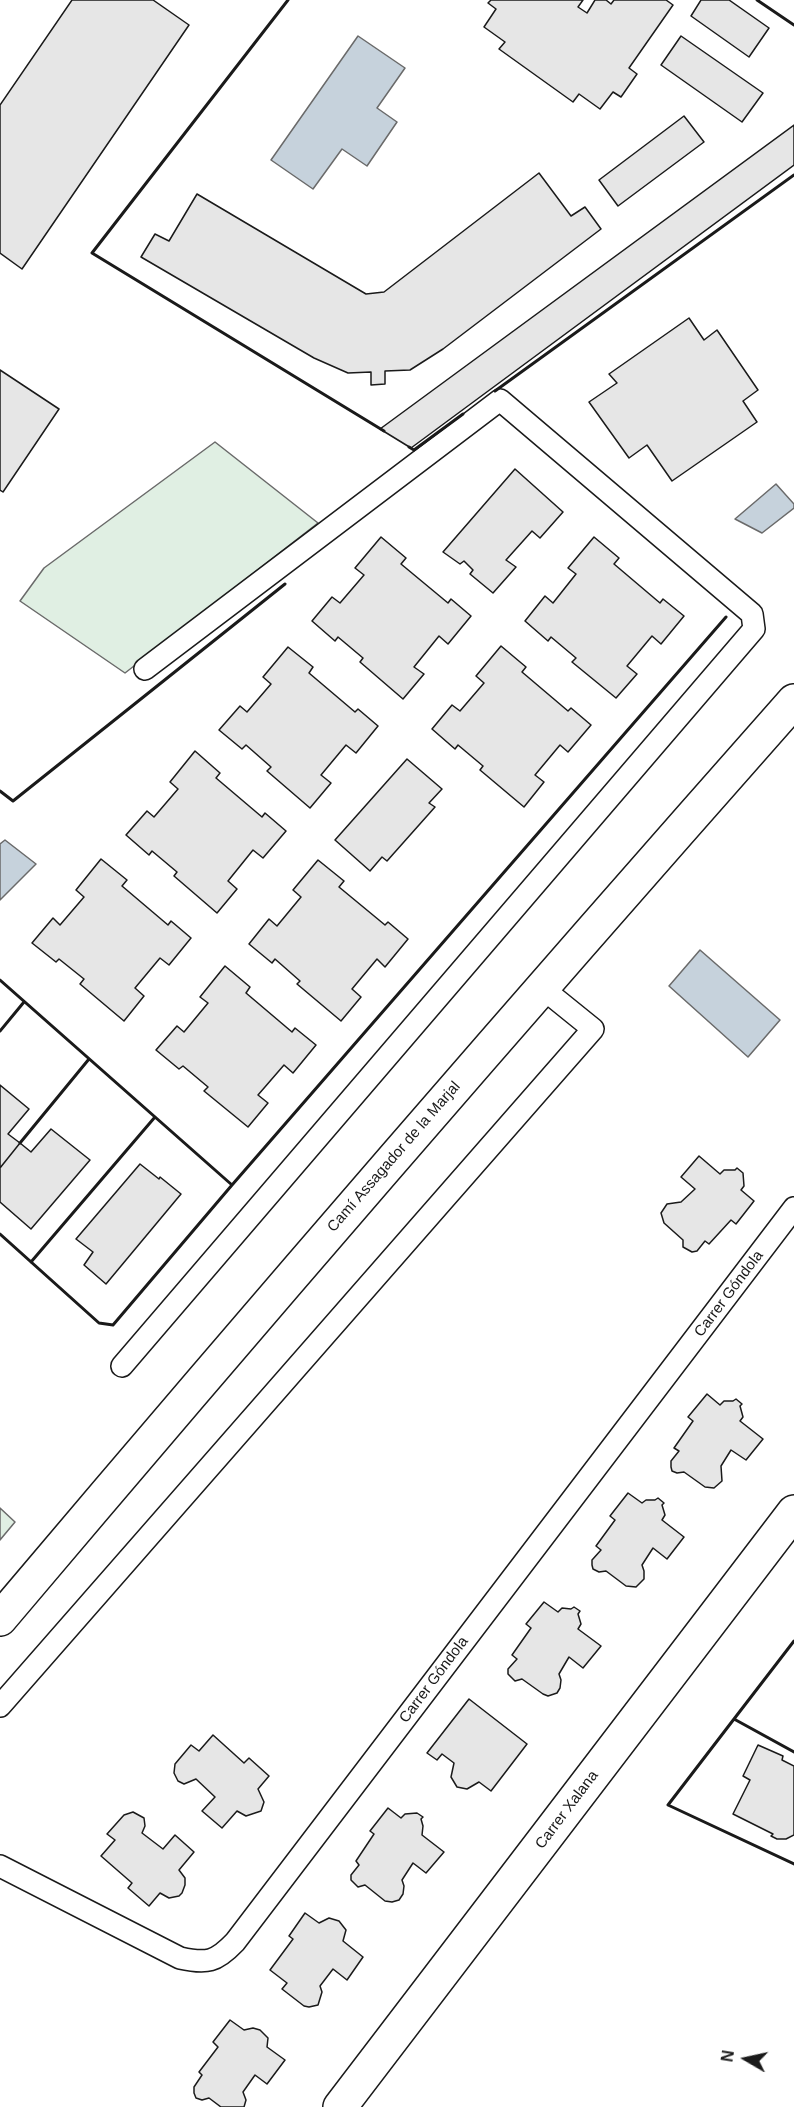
<!DOCTYPE html>
<meta charset="utf-8">
<style>
body{margin:0}
#map{position:relative;width:794px;height:2107px;overflow:hidden;background:#fff;font-family:Helvetica,sans-serif}
canvas{display:block}
.north{position:absolute;left:716px;top:2029px;width:60px;height:60px;-webkit-text-stroke:4px #fff;paint-order:stroke;rotate:279deg;font-size:16px;font-weight:700;line-height:24px;text-align:center;color:#1a1a1a}
.north::after{content:'';display:block;margin:auto;width:21px;height:27px;background:#1a1a1a;clip-path:polygon(50% 0,100% 100%,50% 72%,0 100%)}
</style>
<div id="map">
<canvas width="794" height="2107"></canvas>
<div class="north">N</div>
</div>
<script>
const ctx = document.querySelector('canvas').getContext('2d');
ctx.lineJoin = 'round';
function paint(path, color) { ctx.fillStyle = color; ctx.fill(path, 'evenodd'); }
function trace(path, color, width, dash) { ctx.strokeStyle = color; ctx.lineWidth = width; ctx.lineCap = dash ? 'butt' : 'round'; ctx.setLineDash(dash || []); ctx.stroke(path); }
function write(font, color, halo, rows, align = 'center') {
  ctx.font = font + ' Helvetica,sans-serif'; ctx.lineWidth = 4.5; ctx.setLineDash([]); ctx.textBaseline = 'middle'; ctx.strokeStyle = halo; ctx.fillStyle = color; for (const [text, x, y, turn = 0] of rows) {
    ctx.save(); ctx.translate(x, y); ctx.rotate((+turn || 0) * Math.PI / 180); ctx.textAlign = isNaN(turn) ? turn : align; if (halo) ctx.strokeText(text, 0, 0); ctx.fillText(text, 0, 0); ctx.restore();
  }
}
const green = new Path2D(`
 M215,442l103,81 -193,150 -105,-72 24,-33z
 M0,1508l15,14 -15,18z`);
const water = new Path2D(`
 M358,36l47,32 -28,40 20,14 -30,44 -25,-17 -29,40 -42,-29z
 M776,484l18,20v4l-32,25 -27,-14z
 M5,840l31,24 -36,36v-56z
 M700,950l80,70 -32,37 -79,-71z`);
const building = new Path2D(`
 M72,0h81l36,25 -167,244 -22,-16v-148z
 M491,0h92l-5,7 9,6 8,-13h11l5,4 3,-4h52l7,5 -44,63 8,6 -16,23 -8,-5 -13,17 -21,-15 -6,8 -74,-53 6,-7 -21,-15 12,-18 -8,-6z
 M701,0h28l40,28 -20,29 -58,-41z
 M681,36l82,57 -21,29 -81,-57z
 M684,116l20,26 -86,64 -19,-26z
 M794,125v40l-383,283 -31,-19z
 M539,173l32,43 14,-9 16,22 -158,120 -33,21 -25,1v13l-14,1v-13l-23,1 -34,-15 -173,-101 14,-23 14,7 28,-47 169,100 18,-2z
 M689,318l15,22 13,-10 41,60 -15,11 14,21 -85,59 -25,-36 -18,13 -40,-56 28,-19 -8,-9z
 M0,370l59,39 -56,83 -3,-2z
 M515,469l48,43 -23,26 -8,-7 -26,29 10,7 -23,26 -23,-19 3,-4 -9,-9 -4,3 -17,-12z
 M381,537l25,21 -5,6 47,39 3,-4 20,17 -23,28 -9,-8 -25,31 10,7 -21,25 -43,-37 3,-4 -25,-21 -3,4 -23,-20 20,-24 8,6 24,-28 -9,-7z
 M594,537l25,21 -5,6 46,39 3,-4 21,17 -23,28 -9,-8 -25,30 10,8 -21,24 -44,-36 4,-4 -25,-21 -3,4 -23,-20 20,-25 8,7 23,-29 -8,-6z
 M501,646l25,21 -4,5 46,39 3,-3 20,17 -23,27 -8,-7 -25,30 9,7 -20,25 -44,-37 3,-4 -25,-21 -3,4 -23,-20 20,-24 8,6 24,-28 -8,-7z
 M288,647l25,20 -4,6 46,39 3,-3 20,17 -22,27 -10,-8 -25,30 10,8 -21,25 -43,-37 4,-4 -25,-22 -4,4 -23,-19 21,-24 7,6 24,-28 -8,-7z
 M195,751l25,22 -4,5 46,39 3,-4 21,18 -23,27 -10,-8 -25,31 9,8 -20,24 -43,-37 3,-4 -25,-21 -3,4 -23,-20 21,-24 7,6 24,-28 -8,-7z
 M407,759l35,30 -13,14 6,4 -48,54 -5,-4 -12,14 -35,-31z
 M101,859l26,21 -5,6 46,39 3,-4 20,17 -22,27 -9,-7 -25,30 9,8 -20,25 -44,-37 4,-5 -25,-20 -3,3 -24,-19 21,-25 7,7 24,-28 -8,-7z
 M318,860l26,21 -5,6 46,38 3,-3 20,17 -23,28 -8,-8 -25,30 9,8 -20,24 -44,-37 3,-3 -25,-22 -3,4 -23,-19 20,-25 8,7 24,-29 -8,-7z
 M225,966l25,21 -4,6 46,39 3,-4 21,17 -23,28 -9,-8 -26,30 10,8 -20,24 -44,-36 4,-4 -25,-21 -4,3 -23,-19 21,-24 7,6 24,-29 -8,-6z
 M0,1085l29,24 -21,25 12,9 -20,25z
 M51,1129l39,31 -59,69 -31,-27v-34l20,-25 11,9z
 M699,1156l21,18 4,-4h11l2,-2 6,5 1,13 -3,4 13,11 -18,23 -5,-4 -22,24 -4,-3 -8,10 -5,1 -9,-5v-7l-19,-17 -3,-10 6,-9 14,-2 14,-13 -14,-12z
 M140,1164l19,15 1,-2 21,17 -75,90 -22,-19 9,-13 -17,-13z
 M707,1394l13,11 4,-4h9l3,-2 6,5 -2,2 3,11 -3,4 23,18 -17,21 -15,-10 -10,16 1,15 -8,7 -9,-1 -21,-15 -7,1 -5,-2 -1,-4v-6l8,-10 -5,-3 19,-27 -5,-4z
 M628,1493l14,10 4,-3h9l3,-2 6,5 -2,2 3,10 -3,5 22,17 -17,22 -14,-11 -11,17 2,6v8l-8,8 -10,-1 -20,-15 -7,1 -6,-3 -1,-4v-5l9,-10 -5,-4 19,-26 -5,-4z
 M544,1602l14,10 4,-4 9,1 3,-2 6,4 -2,3 3,10 -3,5 23,17 -18,22 -14,-11 -10,17 2,6 -1,8 -3,5 -9,3 -5,-2 -21,-15 -7,2 -7,-7v-5l9,-10 -5,-4 19,-27 -5,-4z
 M469,1699l58,45 -36,47 -12,-9 -12,7 -10,-2 -6,-10 3,-14 -12,-9 -5,6 -10,-7z
 M213,1735l31,28 5,-5 20,18 -11,13 6,13 -3,9 -15,5 -9,-5 -15,17 -20,-17 13,-14 -19,-18 -12,5 -6,-3 -4,-8 1,-9 16,-19 8,6z
 M758,1745l25,11 -1,4 12,6v69l-8,4h-9l-6,-3 2,-2 -40,-20 17,-34 -7,-4z
 M388,1808l13,10 4,-4 12,-1 6,4 -2,2 2,7 -1,9 22,17 -18,21 -13,-10 -11,17 2,6 -1,8 -4,6 -7,2 -7,-1 -20,-16 -7,2 -7,-7v-5l8,-10 -3,-4 18,-27 -4,-3z
 M133,1812l11,6 1,8 -3,7 21,16 12,-14 19,17 -15,18 6,8v7l-3,8 -3,3 -10,2 -9,-5 -11,13 -21,-18 4,-5 -31,-27 14,-16 -8,-6 17,-19z
 M305,1913l14,10 10,-5 10,3 7,9 -3,11 20,16 -16,23 -14,-11 -13,17 2,6 -4,13 -9,2 -5,-1 -22,-17 5,-6 -17,-13 23,-31 -4,-3z
 M230,2020l14,10 9,-2 7,2 8,8 -1,9 18,13 -18,24 -12,-9 -12,17 3,8 -2,7h-23l-12,-9 -7,2 -6,-2 -2,-5v-6l8,-12 -3,-3 19,-25 -5,-5z`);
const service = new Path2D(`
 M122,1366l632,-737 -2,-15 -252,-214 -355,269
 M0,1706l593,-677 -52,-42
 M0,1866l180,92c27,6 36,4 55,-16l559,-734`);
const minor = new Path2D(`
 M0,1619c261,-309 526,-615 794,-918
 M340,2107l454,-595`);
const wall = new Path2D(`
 M288,0l-196,253 292,178
 M757,0l37,25
 M495,391l299,-216
 M409,447l5,3 49,-36
 M0,791l13,10 272,-217
 M0,980l232,205
 M0,1031l24,-29
 M20,1143l69,-84
 M0,1234l99,89 14,2 119,-140 494,-568
 M31,1262l124,-145
 M734,1719l60,-78
 M794,1752l-60,-33 -66,86 126,59`);
const streetNames = [
 ["Camí Assagador de la Marjal",394,1157,-49],
 ["Carrer Góndola",729,1294,-53],
 ["Carrer Góndola",434,1680,-53],
 ["Carrer Xalana",567,1810,-53]
];
paint(green, '#e0efe3');
trace(green, '#6a6a6a', 1.5);
paint(water, '#c6d2dc');
trace(water, '#6a6a6a', 1.5);
paint(building, '#e6e6e6');
trace(building, '#1a1a1a', 1.5);
trace(service, '#1a1a1a', 24);
trace(minor, '#1a1a1a', 36);
trace(service, '#fff', 21);
trace(minor, '#fff', 33);
trace(wall, '#1a1a1a', 3);
write('15px', '#1a1a1a', '#fff', streetNames);
</script>
